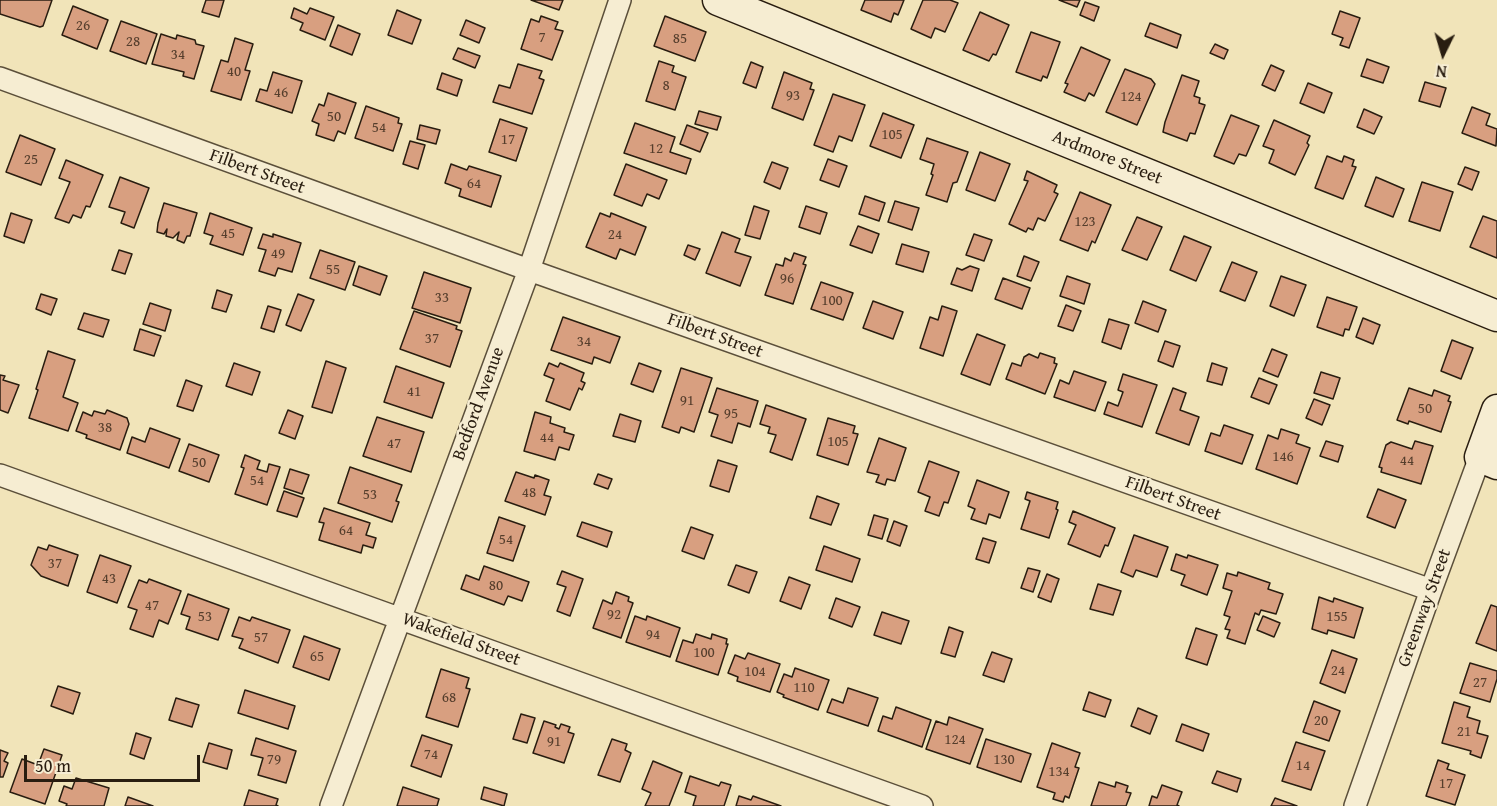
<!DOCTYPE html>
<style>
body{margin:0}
#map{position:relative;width:1497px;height:806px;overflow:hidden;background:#f1e4b9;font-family:"Gentium Book Plus",serif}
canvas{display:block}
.north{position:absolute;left:1413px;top:24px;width:60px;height:60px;-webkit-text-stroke:4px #f6edd2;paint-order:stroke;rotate:185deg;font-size:16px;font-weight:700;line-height:24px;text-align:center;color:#291d10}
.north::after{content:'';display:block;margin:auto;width:21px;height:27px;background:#291d10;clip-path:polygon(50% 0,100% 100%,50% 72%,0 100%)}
.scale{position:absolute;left:24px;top:755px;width:176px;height:27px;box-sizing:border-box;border:3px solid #291d10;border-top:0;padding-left:8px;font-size:18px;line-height:21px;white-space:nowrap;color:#291d10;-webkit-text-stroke:4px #f6edd2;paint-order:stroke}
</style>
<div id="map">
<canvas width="1497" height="806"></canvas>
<div class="north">N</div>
<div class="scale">50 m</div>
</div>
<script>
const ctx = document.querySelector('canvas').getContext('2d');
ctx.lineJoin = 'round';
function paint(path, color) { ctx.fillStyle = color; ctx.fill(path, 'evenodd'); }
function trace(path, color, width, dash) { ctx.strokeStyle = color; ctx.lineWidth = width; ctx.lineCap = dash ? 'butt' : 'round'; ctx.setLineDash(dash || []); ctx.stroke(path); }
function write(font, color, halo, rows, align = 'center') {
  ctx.font = font + ' "Gentium Book Plus",serif'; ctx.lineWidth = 5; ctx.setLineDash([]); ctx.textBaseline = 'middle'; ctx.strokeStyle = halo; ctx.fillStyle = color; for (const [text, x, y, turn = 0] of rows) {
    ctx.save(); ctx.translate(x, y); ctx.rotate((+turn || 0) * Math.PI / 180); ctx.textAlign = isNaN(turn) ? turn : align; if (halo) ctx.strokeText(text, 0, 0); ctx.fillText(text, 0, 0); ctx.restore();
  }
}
const building = new Path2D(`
 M0,0h52l-9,26 -3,1 -40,-13z
 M206,0h18l-5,17 -17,-5z
 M531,0h32l-4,10z
 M865,0h39l-6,15 -4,-2 -3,9 -30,-12z
 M923,0h27l8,3 -13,29 -10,-4 -4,10 -20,-9z
 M1059,0h21l-3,7z
 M1085,2l14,5 -5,14 -14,-6z
 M73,6l35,14 -11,29 -35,-14z
 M294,8l13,6 3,-6 24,9 -9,23 -25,-10 3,-7 -12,-5z
 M397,10l24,10 -9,24 -24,-9z
 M1340,11l20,7 -11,30 -9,-3 3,-7 -11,-4z
 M980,12l29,13 -13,30 -3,-1 -4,7 -26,-11z
 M541,16l17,6 -3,7 8,2 -11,29 -31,-11 10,-30 8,3z
 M665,16l41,16 -11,29 -41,-15z
 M466,20l19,8 -6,15 -19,-8z
 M121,21l36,13 -11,30 -36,-13z
 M1150,23l31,12 -4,13 -32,-12z
 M338,25l22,9 -8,21 -22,-9z
 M1031,32l29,10 -13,36 -4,-2 -2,5 -25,-9z
 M161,34l15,5 1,-4 18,5 1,4 8,2 -10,33 -11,-3 1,-4 -32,-8z
 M235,38l18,6 -8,26 5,1 -9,29 -30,-9 10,-31 7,2z
 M1215,44l13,6 -4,9 -14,-6z
 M1081,47l29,13 -16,36 -5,-3 -4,8 -21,-9 4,-8 -3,-1z
 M458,48l22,8 -5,12 -22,-9z
 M1367,59l22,8 -6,16 -22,-7z
 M659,61l15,5 -2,6 14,5 -11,33 -29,-9z
 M751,62l12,5 -7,21 -13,-5z
 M518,64l24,7 -3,7 5,2 -12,34 -39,-12 6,-17 11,3z
 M1271,65l13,6 -9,20 -13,-6z
 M1125,69l26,10 4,5 -18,41 -31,-13z
 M273,72l29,9 -10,32 -36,-12 4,-12 7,2z
 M784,72l28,11 -2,6 4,1 -11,30 -31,-12z
 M442,73l20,7 -5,16 -20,-7z
 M1182,75l17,6 -5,15 6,2 -1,5 6,2 -10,29 -5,-1 -3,8 -24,-9 2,-10z
 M1425,82l21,6 -6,19 -21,-6z
 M1308,83l24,10 -8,20 -24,-10z
 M328,93l28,10 -11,31 -7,-3 -4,10 -18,-6 3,-11 -7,-3 7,-17 5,2z
 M833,94l32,11 -13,36 -13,-5 -6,16 -19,-7z
 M366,106l33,12 -1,5 4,1 -9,27 -38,-13z
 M1472,107l18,7 -4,11 11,4 -1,17 -34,-13z
 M1364,109l18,8 -8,17 -17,-7z
 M699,111l22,6 -4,13 -22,-6z
 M883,113l31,12 -13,33 -31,-12z
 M1231,115l28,11 -13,30 -7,-2 -5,10 -20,-8z
 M500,119l27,9 -11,33 -27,-9z
 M1274,120l36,16 -3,7 2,2 -14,30 -26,-12 5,-13 -11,-4z
 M635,123l40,14 -5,15 21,7 -5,15 -62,-21z
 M420,125l20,5 -4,14 -19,-5z
 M687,125l21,8 -8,19 -20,-8z
 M20,135l35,14 -14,36 -35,-13z
 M927,138l41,14 -11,30 -4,1 -6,19 -21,-7 7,-20 -2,-1 3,-10 -14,-5z
 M410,141l15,4 -7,24 -15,-5z
 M980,152l30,12 -15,37 -29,-11z
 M1327,156l15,6 2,-6 10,4 -2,6 4,1 -13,32 -28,-11z
 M828,159l19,7 -8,21 -19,-7z
 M66,160l37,15 -13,32 -4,-1 -5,12 -8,-3 -4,8 -14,-5 15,-36 -11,-4z
 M772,162l16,6 -8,21 -16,-7z
 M451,164l16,6 2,-4 32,10 -10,31 -32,-11 2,-7 -16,-6z
 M626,164l41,16 -8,19 -12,-5 -5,12 -28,-11z
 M1465,167l14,5 -7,18 -14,-6z
 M1027,171l30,14 -3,7 4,2 -13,27 -7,-3 -5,12 -5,-2 -2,4 -17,-8 19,-43 -4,-1z
 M120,177l29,11 -15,40 -13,-5 4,-11 -16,-5z
 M1376,177l28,12 -11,28 -28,-11z
 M1422,182l31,10 -13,39 -31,-10z
 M1080,192l31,13 -16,38 -3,-2 -4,10 -28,-11z
 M865,196l20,7 -6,18 -20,-7z
 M895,201l24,7 -7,22 -24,-8z
 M164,203l33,10 -7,23h-3l-3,7 -7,-3 2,-8 -6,6 -7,-2 1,-7 -3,5 -7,-2 1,-9z
 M754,206l15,5 -9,28 -15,-4z
 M806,206l21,7 -7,21 -21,-7z
 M11,213l21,7 -8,23 -20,-7z
 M210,213l42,15 -9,27 -33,-11 3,-8 -9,-3z
 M600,213l10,4 1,-4 35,14 -11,28 -15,-6 -4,10 -30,-12z
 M1483,216l14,5v37l-27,-11z
 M1137,217l25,10 -15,33 -25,-10z
 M858,226l21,8 -7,19 -22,-8z
 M722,232l18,7 -5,13 16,5 -11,29 -34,-13z
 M263,234l10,3v-3l28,9 -9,29 -14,-4 -3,8 -16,-5 7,-21 -8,-2z
 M974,234l18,6 -8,21 -18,-6z
 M1184,236l27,11 -15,34 -26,-11z
 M902,244l27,8 -6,20 -27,-8z
 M688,245l12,4 -5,11 -11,-5z
 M119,250l13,4 -7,20 -13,-4z
 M320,250l35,12 -10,28 -35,-12z
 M794,253l12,4 -3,7 3,1 -13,39 -28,-9 11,-31 7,2 2,-8 6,3z
 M1024,256l15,6 -8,19 -14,-5z
 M1232,262l25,10 -12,29 -25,-10z
 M359,266l28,10 -7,19 -27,-10z
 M970,266l9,3 -7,22 -21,-7 6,-16 5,2z
 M424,272l47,16 -11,35 -48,-15z
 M1067,276l23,8 -6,20 -24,-8z
 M1281,276l25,9 -12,31 -24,-10z
 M1003,278l27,10 -8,21 -27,-10z
 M821,282l32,11 -10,27 -32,-11z
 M217,290l15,5 -6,17 -14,-4z
 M41,294l16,5 -6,16 -15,-6z
 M298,294l16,6 -13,31 -15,-6z
 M1327,297l30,10 -8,23 -4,-1 -2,7 -26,-9z
 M873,301l30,11 -10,27 -30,-11z
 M1143,301l23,9 -8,22 -23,-9z
 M150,303l21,7 -6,21 -22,-7z
 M1066,305l15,6 -8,20 -15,-5z
 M268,306l13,4 -7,22 -13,-4z
 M942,306l15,5 -14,45 -23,-8 10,-31 8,3z
 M414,311l43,15 -1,3 6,2 -12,36 -50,-18z
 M84,313l25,7 -6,17 -25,-8z
 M563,317l57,20 -10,26 -16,-6 -2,7 -41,-14z
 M1363,318l17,7 -7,19 -17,-7z
 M1109,319l20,6 -8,24 -19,-7z
 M140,329l21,7 -7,20 -20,-6z
 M977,334l28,11 -15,40 -29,-11z
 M1452,340l21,8 -12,31 -20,-8z
 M1165,341l15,5 -7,21 -15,-6z
 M1272,349l15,6 -9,22 -15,-6z
 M48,351l27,9 -12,37 15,6 -10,28 -39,-13 9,-28 -2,-1z
 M1040,353l15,5 -1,5 3,1 -12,30 -39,-15 6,-16 9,3 3,-9 5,-3 9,4z
 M326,361l20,7 -14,45 -20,-6z
 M234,363l26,9 -8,23 -26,-9z
 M549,363l9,4 2,-4 24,10 -3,8 4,2 -3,7 -3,-2 -9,22 -24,-9 8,-22 -10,-4z
 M639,363l22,8 -8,21 -22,-8z
 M1212,363l15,5 -5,17 -15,-4z
 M396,366l48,17 -12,35 -48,-16z
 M681,368l31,10 -18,54 -13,-5 -2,6 -17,-6z
 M1074,371l32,11 -11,29 -41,-14 6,-17 9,4z
 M1321,372l19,6 -7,21 -19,-6z
 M1123,374l34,11 -15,42 -38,-13 4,-12 10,4 5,-14 -5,-2z
 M0,375l5,1 -2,4 16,5 -11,28 -8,-3z
 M1259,378l18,7 -8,19 -18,-7z
 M186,380l16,6 -9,25 -16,-5z
 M717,388l41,13 -8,26 -12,-4 -6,20 -21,-7 7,-21 -9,-3z
 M1173,388l13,5 -6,17 19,7 -10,28 -33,-12z
 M1409,388l23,8 2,-6 16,6 -2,5 3,1 -10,30 -32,-11 -1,3 -11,-4z
 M1314,399l16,6 -8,20 -16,-7z
 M766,405l40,14 -14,41 -22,-8 6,-17 -8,-2 2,-6 -10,-3z
 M107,410l20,8 2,6 -9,26 -34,-12 1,-3 -11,-4 7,-19 9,4 2,-5 11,3z
 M288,410l15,6 -8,23 -16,-6z
 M535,412l16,5 -1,6 15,5 -1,4 10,3 -5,15 -10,-3 -4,13 -31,-9z
 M620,414l21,7 -6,21 -22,-6z
 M377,417l47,15 -13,40 -48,-16z
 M828,418l27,8 -2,7 5,1 -10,31 -31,-10z
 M1224,425l29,10 -11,29 -37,-13 6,-18 9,3z
 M150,428l30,11 -11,29 -42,-15 5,-16 13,5z
 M1281,429l18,6 -3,8 14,5 -13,36 -41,-15 12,-34 10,4z
 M879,438l27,10 -11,33 -8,-2 -2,6 -9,-3 3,-7 -12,-3z
 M1326,441l17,5 -5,16 -18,-6z
 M1415,441l18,5 -12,38 -40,-12 1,-4 -3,-1 7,-22 5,-3 21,7z
 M189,444l30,11 -10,27 -30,-11z
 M245,455l15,6 -3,8 10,3 2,-8 11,3 -13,38 -32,-11 9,-26 -3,-1z
 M718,460l19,6 -8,26 -19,-6z
 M929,461l30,11 -11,31 -4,-1 -5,14 -14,-5 5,-14 -12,-5z
 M350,467l52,18 -6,16 3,1 -7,20 -54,-19z
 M290,469l19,6 -7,19 -18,-6z
 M516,472l18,6 1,-3 14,5 -5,15 7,2 -6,18 -40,-14z
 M598,474l14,5 -4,10 -14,-5z
 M977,480l32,12 -9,26 -11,-4 -3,10 -15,-5 4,-10 -7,-3z
 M1378,489l28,11 -11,28 -28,-11z
 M284,491l20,7 -7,19 -20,-6z
 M1027,492l31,10 -2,7 2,1 -9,28 -28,-9 9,-28 -5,-2z
 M817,496l22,8 -8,21 -21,-7z
 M324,508l46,15 -4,12 10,3 -3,10 -10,-3 -2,8 -42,-13 5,-17 -5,-1z
 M1073,511l42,17 -7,18 -3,-1 -5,12 -32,-13 8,-19 -7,-3z
 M874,515l14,4 -6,20 -14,-4z
 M499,517l26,9 -12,35 -26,-8z
 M894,521l13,5 -7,20 -13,-5z
 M582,522l30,10 -5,15 -30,-11z
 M691,527l22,8 -9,24 -22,-8z
 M1134,535l34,12 -11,30 -21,-7 -3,7 -12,-5z
 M983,538l13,4 -7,21 -13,-4z
 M49,545l29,10 -10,31 -27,-10 -10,-11 7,-18 9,3z
 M824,546l36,13 -8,23 -36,-12z
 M1176,554l11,4 1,-3 30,10 -11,30 -26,-10 4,-10 -14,-5z
 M100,555l31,11 -14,37 -30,-11z
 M736,565l21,7 -8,21 -21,-8z
 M484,566l45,16 -7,19 -14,-5 -4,9 -43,-16 5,-14 13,5z
 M1028,568l12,3 -7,21 -12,-4z
 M562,571l21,8 -13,37 -13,-5 9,-24 -9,-3z
 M1238,572l32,11 -2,6 15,5 -7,20 -15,-4 -2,5 -4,-2 -10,31 -18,-6 3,-8 -5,-1 5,-12 -6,-2 8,-24 -9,-3 4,-15 10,3z
 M1047,574l12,5 -8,23 -13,-5z
 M789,577l21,8 -9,24 -21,-8z
 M149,579l32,12 -13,33 -9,-4 -6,17 -23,-8 7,-19 -9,-3 11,-27 8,3z
 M1098,584l23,7 -8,24 -23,-6z
 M616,592l13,5 -1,4 5,2 -12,35 -28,-10 10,-28 9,4z
 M188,594l41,15 -11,31 -32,-11 4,-12 -9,-3z
 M1319,597l14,5 1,-4 29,10 -9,30 -26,-8 -1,4 -15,-5z
 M836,598l24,9 -8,20 -23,-9z
 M1491,605l6,2v44l-21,-8z
 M882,612l27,9 -8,23 -27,-9z
 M635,616l11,4 1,-4 33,12 -10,29 -44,-15z
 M1263,616l17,7 -6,14 -17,-7z
 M239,617l11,4 2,-4 38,13 -12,33 -39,-15 4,-9 -11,-3z
 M949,627l14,5 -8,25 -14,-4z
 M1196,628l21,7 -10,30 -21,-7z
 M696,634l15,5 1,-5 15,5 -1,5h2l-10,31 -42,-14 7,-21 10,3z
 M304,636l36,13 -11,31 -36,-13z
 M1332,650l25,9 -12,34 -25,-10z
 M992,652l20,7 -8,23 -21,-7z
 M748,653l32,11 -10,28 -33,-11 1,-4 -10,-4 7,-18 10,4z
 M1470,663l27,8v8l-7,23 -30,-9z
 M795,668l34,12 -11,30 -35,-13 1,-2 -7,-3 7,-18 8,3z
 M441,669l28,9 -3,10 4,1 -12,38 -32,-10z
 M58,686l22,7 -7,21 -22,-8z
 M848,688l30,10 -10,28 -41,-14 5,-13 11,4z
 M245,690l50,16 -7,23 -50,-16z
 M1089,692l22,8 -6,17 -22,-7z
 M176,698l23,7 -7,22 -23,-7z
 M1314,701l26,10 -11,30 -26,-9z
 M1454,702l16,5 -3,10 13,4 -3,12 11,3 -7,22 -11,-4 1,-3 -29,-8z
 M896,707l35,13 -9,27 -44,-16 5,-15 9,3z
 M1138,708l19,8 -7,18 -19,-8z
 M521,714l14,4 -8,25 -14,-4z
 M949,717l34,12 -13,35 -44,-15 10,-28 11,4z
 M544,721l12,4 -1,2 4,2 2,-5 9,3 -2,5 6,2 -10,29 -31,-10z
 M1182,724l27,10 -6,17 -27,-10z
 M136,733l15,5 -7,21 -14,-5z
 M422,735l30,10 -11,32 -30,-11z
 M256,738l40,13 -10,32 -28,-8 5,-17 -12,-3z
 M612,739l15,5 -2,6 6,3 -11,29 -22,-7z
 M986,739l45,15 -10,28 -44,-15z
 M1296,742l29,9 -14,39 -29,-9z
 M209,743l23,7 -5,19 -24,-7z
 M1052,743l28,10 -5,14 4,1 -10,30 -4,-2 -2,6 -10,-3 2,-6 -18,-6z
 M44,749l18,6 -17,49 -35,-12 12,-33 16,6z
 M0,750l8,3 -4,8 4,2 -5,14h-3z
 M1438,760l11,4 -2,5 18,6 -10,30 -29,-9z
 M653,761l29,12 -13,33h-24l6,-13 -9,-4z
 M1217,771l24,8 -4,13 -25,-9z
 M690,776l29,10 2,-4 10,3 -7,21h-31l3,-10 -11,-4z
 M76,778l33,10 -5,18h-38l1,-2 -8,-3 5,-15 8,3z
 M1099,782l16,5 1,-5 12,4 -2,6 5,1 -5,13h-35z
 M1162,785l20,7 -5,13 2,1h-30l3,-10 5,2z
 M403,787l36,12 -2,7h-40z
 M484,787l23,7 -3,12 -23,-7z
 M249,790l29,9 -2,6 2,1h-34z
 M739,796l12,4 2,-4 28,10h-45z
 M128,797l25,9h-28z
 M1275,798l22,8h-26z`);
const minor = new Path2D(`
 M0,78l529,192 902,320
 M0,475l922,331
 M331,806l198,-536 91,-270
 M1355,806l76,-216 49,-133`);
const secondary = new Path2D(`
 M718,0l779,316
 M1497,410l-17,47 17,7`);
const numberNames = [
 ["26",83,26],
 ["7",542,38],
 ["85",680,39],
 ["28",133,42],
 ["34",178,55],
 ["40",234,72],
 ["8",666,86],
 ["46",281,93],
 ["93",793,96],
 ["124",1131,97],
 ["50",334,117],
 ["54",379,128],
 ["105",892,135],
 ["17",508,140],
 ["12",656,149],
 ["25",31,160],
 ["64",474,184],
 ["123",1085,222],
 ["45",228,234],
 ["24",615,235],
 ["49",278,254],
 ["55",333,270],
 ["96",787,279],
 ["33",442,298],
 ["100",832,301],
 ["37",432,339],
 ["34",584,342],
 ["41",414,392],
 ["91",687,401],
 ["50",1425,409],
 ["95",731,414],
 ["38",105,428],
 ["44",547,438],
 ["105",838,442],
 ["47",394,444],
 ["146",1283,457],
 ["44",1407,461],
 ["50",199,463],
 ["54",257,481],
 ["48",529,493],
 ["53",370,495],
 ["64",346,531],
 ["54",506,540],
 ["37",55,564],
 ["43",109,579],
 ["80",496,586],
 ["47",152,606],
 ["92",614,615],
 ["53",205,617],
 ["155",1337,617],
 ["94",653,635],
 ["57",261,638],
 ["100",704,653],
 ["65",317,657],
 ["24",1338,671],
 ["104",755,672],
 ["27",1480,683],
 ["110",804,688],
 ["68",449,698],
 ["20",1321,721],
 ["21",1464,732],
 ["124",955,740],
 ["91",554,742],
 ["74",431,755],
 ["79",274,760],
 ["130",1004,760],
 ["14",1303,766],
 ["134",1059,772],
 ["17",1446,784]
];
const streetNames = [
 ["Ardmore Street",1107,158,22],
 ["Filbert Street",257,172,20],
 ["Filbert Street",715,336,20],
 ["Bedford Avenue",479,404,-70],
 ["Filbert Street",1173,499,20],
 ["Greenway Street",1425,608,-70],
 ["Wakefield Street",461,640,20]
];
paint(building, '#d89f80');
trace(building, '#291d10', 1.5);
trace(minor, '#5b4f3a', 24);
trace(secondary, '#291d10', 33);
trace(minor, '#f6edd2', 21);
trace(secondary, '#f6edd2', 30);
write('15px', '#553e2c', null, numberNames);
write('18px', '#291d10', '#f6edd2', streetNames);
</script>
